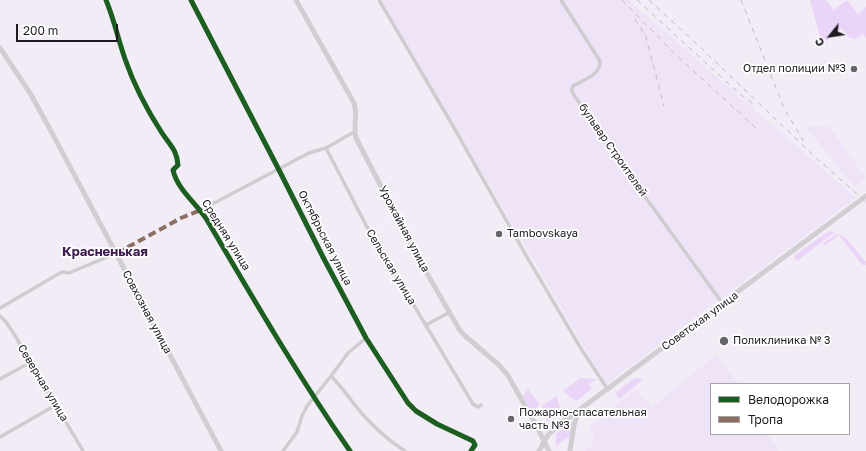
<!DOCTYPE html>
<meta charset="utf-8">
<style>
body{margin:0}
#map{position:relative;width:866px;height:451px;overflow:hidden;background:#f2ecf6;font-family:"Golos Text",sans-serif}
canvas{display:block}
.legend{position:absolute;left:710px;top:383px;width:140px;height:52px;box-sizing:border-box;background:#fff;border:1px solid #a5a3a6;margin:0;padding:5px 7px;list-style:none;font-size:12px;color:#1e1a21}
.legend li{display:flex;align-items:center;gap:8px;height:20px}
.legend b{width:20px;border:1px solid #a5a3a6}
.north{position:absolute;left:810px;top:16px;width:40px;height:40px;-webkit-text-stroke:3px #fff;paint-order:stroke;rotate:240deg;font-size:11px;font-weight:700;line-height:16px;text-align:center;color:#1e1a21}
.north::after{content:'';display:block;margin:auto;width:14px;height:18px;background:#1e1a21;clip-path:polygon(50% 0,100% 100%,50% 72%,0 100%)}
.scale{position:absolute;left:16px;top:24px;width:102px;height:18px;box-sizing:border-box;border:2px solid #1e1a21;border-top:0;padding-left:5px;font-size:12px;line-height:14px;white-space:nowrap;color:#1e1a21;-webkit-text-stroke:3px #fff;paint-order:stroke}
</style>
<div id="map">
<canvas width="866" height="451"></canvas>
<ul class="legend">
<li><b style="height:5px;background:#1b5e20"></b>Велодорожка</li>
<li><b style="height:5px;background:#8d6e63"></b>Тропа</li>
</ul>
<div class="north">С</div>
<div class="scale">200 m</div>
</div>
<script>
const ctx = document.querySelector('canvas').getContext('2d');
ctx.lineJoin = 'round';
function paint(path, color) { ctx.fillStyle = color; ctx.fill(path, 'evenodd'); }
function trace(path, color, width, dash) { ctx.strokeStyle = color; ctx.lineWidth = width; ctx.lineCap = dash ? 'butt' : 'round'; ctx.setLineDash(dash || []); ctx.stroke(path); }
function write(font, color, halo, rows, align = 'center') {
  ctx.font = font + ' "Golos Text",sans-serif'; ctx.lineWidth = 3.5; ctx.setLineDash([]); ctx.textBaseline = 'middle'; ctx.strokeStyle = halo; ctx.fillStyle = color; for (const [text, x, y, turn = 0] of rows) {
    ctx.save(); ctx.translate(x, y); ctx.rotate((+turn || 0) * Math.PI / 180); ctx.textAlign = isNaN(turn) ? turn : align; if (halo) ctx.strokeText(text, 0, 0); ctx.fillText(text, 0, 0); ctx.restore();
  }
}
const built = new Path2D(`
 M381,0h248l227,198 -250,186z
 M805,126l25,1 36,51 -11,10z
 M716,355l22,29h-27v50h57l10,17h-194l8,-5 2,-7 -1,-4 -5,-8 48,-38 16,18z`);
const green = new Path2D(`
 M810,0h16l8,10 13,-10 11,14 8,-7v31l-3,-4 -7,5 -6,-1 -9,-10 -19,17z
 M831,231l4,1 -38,29 -3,-5 32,-23z
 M837,233l9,5 19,23h1v4h-4l-23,-30 -15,11 -1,-2z
 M580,378l17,1 -8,5 3,5 -16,12 -13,-10z
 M635,378l9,1 -25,20 -4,-6z
 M528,389l12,16 -8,6 -9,-14z
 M557,396l4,16 -14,10 -5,-16z
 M572,422l-2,14 -14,10v-12z`);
const street = new Path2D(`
 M106,0c8,19 12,39 19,59 9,26 22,51 37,74 8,12 15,17 16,32l-5,5c4,19 23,33 34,50 46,78 91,156 143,231
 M191,0l88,170 45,89 42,79 42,65 8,8 21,13 36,17 2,4 -4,6
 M379,0l74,126 74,131 53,90 28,43
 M561,0l39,61c1,14 -17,19 -27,25l-1,3v3l34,51 117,161
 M354,132l-28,16 41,79 106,177 5,3 3,-2
 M201,210l108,-57 17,-5
 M0,308l60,-35 4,-1 5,1 48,-20
 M0,316l6,6 8,12 69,117
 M426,325l24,-13
 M366,338l-18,15 -17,23c13,13 22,28 34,41 11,12 26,25 40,34
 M0,379l31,-17
 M0,437l56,-32
 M283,451l14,-19 5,-16 5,-10 24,-30`);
const secondary = new Path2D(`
 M296,0l58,103c4,12 -1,23 2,35l60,116 43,75 5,6 34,29 9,10 29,51 13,26
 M0,48l30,45 21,38 170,320
 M539,451l9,-16 11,-10 307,-229
 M570,451l4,-26 5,-14`);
const rail = new Path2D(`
 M622,0l53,54 82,75
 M637,0l104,95 12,9
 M649,0l50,46 114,109 53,47
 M741,0l43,108 20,34
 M635,19l11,18 18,69`);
const quiet = new Path2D(`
 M117,253l64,-35 20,-8`);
const cycleway = new Path2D(`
 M106,0c8,19 12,39 19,59 9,26 22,51 37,74 8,12 15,17 16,32l-5,5c4,19 23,33 34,50 46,78 91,156 143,231
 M191,0l88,170 45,89 42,79 42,65 8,8 21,13 36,17 2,4 -4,6`);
const markers = [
 [854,69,4,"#68646c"],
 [499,234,4,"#68646c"],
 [724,341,5,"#68646c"],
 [511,419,4,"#68646c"]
];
const poiNames = [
 ["Отдел полиции №3",846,69,"right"],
 ["Tambovskaya",507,234],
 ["Поликлиника № 3",733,341],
 ["Пожарно-спасательная",519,413],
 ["часть №3",519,426]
];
const streetNames = [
 ["бульвар Строителей",613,150,55],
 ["Урожайная улица",404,229,62],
 ["Средняя улица",226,235,58],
 ["Октябрьская улица",325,238,63],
 ["Сельская улица",391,267,59],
 ["Совхозная улица",147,312,62],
 ["Советская улица",700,321,-36],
 ["Северная улица",43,383,59]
];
const quarterNames = [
 ["Красненькая",105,252]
];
paint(built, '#efe4f7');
paint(green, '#ead5f8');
trace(street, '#cfccd0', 3.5);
trace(secondary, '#d0ced2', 5);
trace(rail, '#bcbbbd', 1, [5, 5]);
trace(quiet, '#8d6e63', 4, [8, 4]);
trace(cycleway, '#1b5e20', 5);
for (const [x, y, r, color] of markers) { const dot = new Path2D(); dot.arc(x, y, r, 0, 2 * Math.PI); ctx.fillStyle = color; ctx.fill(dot); trace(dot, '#fff', 1.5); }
write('11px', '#1e1a21', '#fff', poiNames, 'left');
write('11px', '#1e1a21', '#fff', streetNames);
write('bold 13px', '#3c1950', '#fff', quarterNames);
</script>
